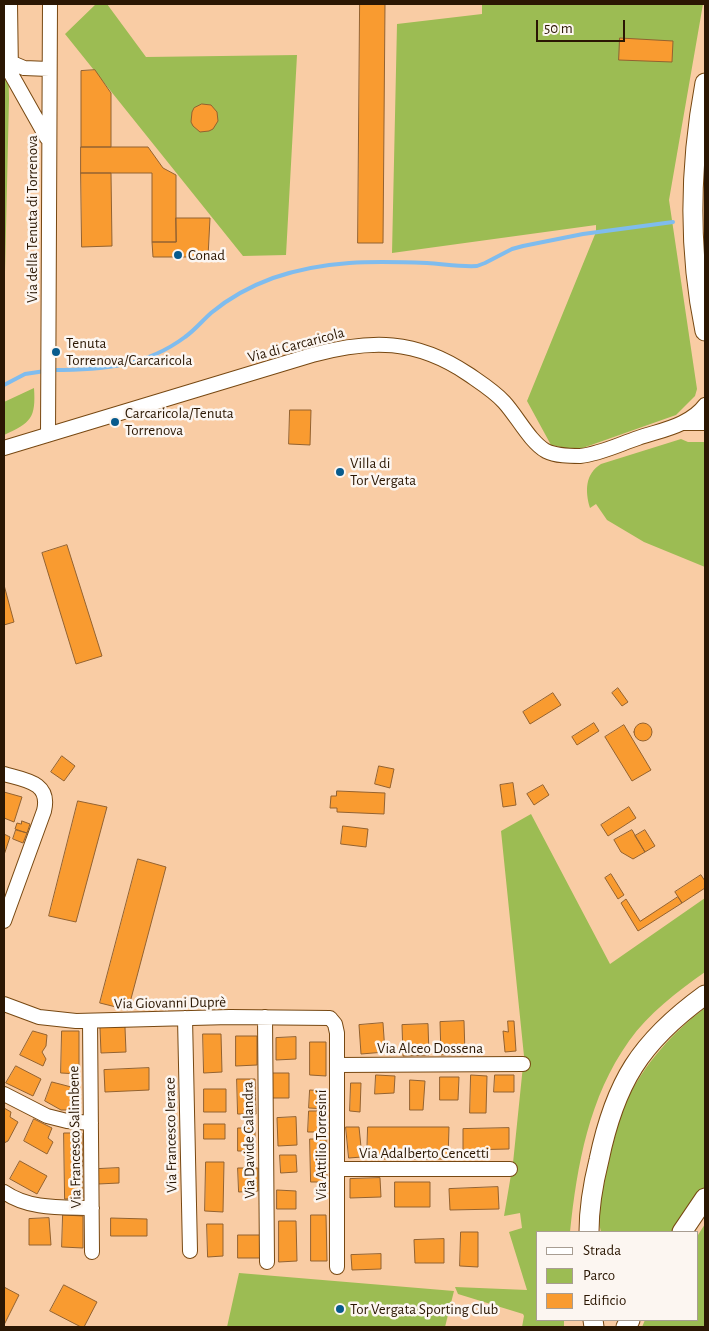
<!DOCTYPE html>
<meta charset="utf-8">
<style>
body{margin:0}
#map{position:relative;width:709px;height:1331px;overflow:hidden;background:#f9cca4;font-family:"Alegreya Sans",sans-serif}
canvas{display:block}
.frame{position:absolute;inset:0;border:5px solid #2b1703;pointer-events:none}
.legend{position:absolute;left:536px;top:1231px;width:162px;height:90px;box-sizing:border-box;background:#fcf6f1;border:1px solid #a89d92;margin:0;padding:6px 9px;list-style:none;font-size:15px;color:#2b1703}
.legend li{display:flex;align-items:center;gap:10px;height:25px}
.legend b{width:25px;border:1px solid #a89d92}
.scale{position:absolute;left:536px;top:20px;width:89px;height:22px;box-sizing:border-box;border:2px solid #2b1703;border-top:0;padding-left:6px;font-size:15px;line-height:18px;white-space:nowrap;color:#2b1703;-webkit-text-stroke:4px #fcf6f1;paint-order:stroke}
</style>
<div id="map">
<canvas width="709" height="1331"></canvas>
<div class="frame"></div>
<ul class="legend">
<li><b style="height:6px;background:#fff"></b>Strada</li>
<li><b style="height:14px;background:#9cbc53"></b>Parco</li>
<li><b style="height:14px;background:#f99b30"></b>Edificio</li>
</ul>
<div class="scale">50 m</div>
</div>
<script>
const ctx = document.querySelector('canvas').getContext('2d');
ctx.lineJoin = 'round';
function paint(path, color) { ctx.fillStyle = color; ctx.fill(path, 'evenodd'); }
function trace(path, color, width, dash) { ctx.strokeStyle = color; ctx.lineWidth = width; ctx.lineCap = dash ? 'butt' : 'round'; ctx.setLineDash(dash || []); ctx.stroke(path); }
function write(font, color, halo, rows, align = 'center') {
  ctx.font = font + ' "Alegreya Sans",sans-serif'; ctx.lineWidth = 5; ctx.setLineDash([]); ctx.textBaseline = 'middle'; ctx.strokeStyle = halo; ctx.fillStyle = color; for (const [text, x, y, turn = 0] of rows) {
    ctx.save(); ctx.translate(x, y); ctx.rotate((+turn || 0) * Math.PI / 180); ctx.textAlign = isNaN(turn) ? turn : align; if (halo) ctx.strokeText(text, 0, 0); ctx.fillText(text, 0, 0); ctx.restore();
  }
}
const green = new Path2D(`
 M4,4l4,42 1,53 -5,216z
 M96,4h11l39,53 151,-2 -11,200 -43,1 -178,-222z
 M482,4h221l-34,196 28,189 -2,7 -19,19 -99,35 -26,-5 -24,-44 69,-169v-7l-204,28 5,-229 85,-10z
 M34,388c2,30 -3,35 -30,47v-33z
 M681,439l7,3h17v125l-61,-25 -37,-22 -11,-16 -6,4c-5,-17 -5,-34 11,-44z
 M531,814l79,150 95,-66v74c-27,19 -57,42 -76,69 -40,56 -52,124 -59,191h-32v88h26v7h-42l2,-11 -1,-2 -65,-20 -3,-7 72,3 -18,-58 13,-4 -2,-15 -16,3 9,-53 11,-107 -23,-225z
 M705,1008v179l-31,45h-73c-5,-17 1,-36 4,-53 6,-26 11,-53 22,-78 16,-36 47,-70 78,-93z
 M705,1224v103h-63l3,-7h53v-85z
 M239,1273l215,18 -9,36h-218z`);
const stream = new Path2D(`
 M52,370c49,0 93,-3 133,-33 10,-7 17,-16 26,-24 18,-15 40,-27 62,-35 52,-18 100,-17 154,-15 17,1 33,4 50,3l8,-3 27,-14 11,-3 60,-12 90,-12
 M4,385l21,-11 20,-3`);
const building = new Path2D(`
 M360,4h25l-2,239h-25z
 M620,38l53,3 -1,21 -53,-2z
 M95,70l16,23v54h-30v-76z
 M202,104l9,1 6,7 1,9 -5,8 -4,2 -9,1 -7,-6 -2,-4 1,-10 2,-4z
 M81,147h67l15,21 13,7v67h-24v-69h-71z
 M81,173h30l1,73 -30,1z
 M176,218h34l-2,39h-55l-1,-15h24z
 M290,410h21l-1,35 -21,-1z
 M67,545l35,111 -26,8 -34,-111z
 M4,585l10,37 -10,3z
 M618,688l10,14 -6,4 -10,-13z
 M553,693l8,12 -31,19 -7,-12z
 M634 732a9 9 0 1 1 18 0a9 9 0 1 1-18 0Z
 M594,723l5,8 -22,14 -5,-8z
 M624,725l27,45 -19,11 -27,-44z
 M62,756l13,10 -11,15 -13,-9z
 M379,766l15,3 -4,19 -15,-4z
 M513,783l3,22 -13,2 -3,-22z
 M543,785l6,10 -15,10 -7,-11z
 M337,791l48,2 -1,21 -47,-2v-4h-7l1,-12h5z
 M4,792l18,5 -8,25 -10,-4z
 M78,801l29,6 -31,115 -27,-6z
 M629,807l7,11 -28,18 -7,-11z
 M22,821l8,3 -3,9 -12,-4 2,-6 4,1z
 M343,826l25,3 -2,18 -25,-3z
 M16,830l11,3 -4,10 -10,-4z
 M632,830l13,22 -12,7 -12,-7 -7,-12z
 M645,830l10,16 -10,6 -10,-16z
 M4,834l6,3 -6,18z
 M138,859l28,8 -38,143 -28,-7z
 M611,874l13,21 -6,4 -13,-21z
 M701,875l4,6v7l-23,15 -7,-11z
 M678,897l4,6 -44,28 -17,-28 5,-4 14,22z
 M464,1021l1,33 -24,1 -1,-33z
 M508,1021h6l2,30 -11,1 -2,-21 5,1z
 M383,1023l2,29 -24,2 -2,-29z
 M428,1024l1,31 -26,1 -1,-31z
 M125,1027l1,25 -25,1 -1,-25z
 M33,1031l14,4 -1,11 -4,6 4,7 -3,7 -23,-11z
 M62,1031h17v43l-18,-1z
 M203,1034h18l1,38 -18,1z
 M236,1036h21v29l-21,1z
 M296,1037v22l-20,1v-22z
 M310,1042h16v34l-16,-1z
 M16,1066l25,13 -8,17 -27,-13z
 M149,1068v22l-44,2 -1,-22z
 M272,1073h17v25h-16z
 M376,1075l19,1 -1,17 -19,1z
 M471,1075l16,1 -1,37h-16z
 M495,1075h19v17h-20z
 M440,1077h19l-1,23h-18z
 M237,1079h18l1,35h-18z
 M410,1080l15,1 -2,29h-13z
 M52,1082l27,7v21h-18l-16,-9z
 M351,1083h10l-1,29 -10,-1z
 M204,1089h22v23h-22z
 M310,1090l17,1 -1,18 -17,-1z
 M4,1108l7,4 -1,5 8,5 -10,19 -4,2z
 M309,1111h16v21h-17z
 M296,1117l1,28 -19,1 -1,-28z
 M34,1119l18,9 -4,10 5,4 -6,12 -23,-13z
 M204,1124h21v15h-21z
 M346,1127h13l3,30 -13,1z
 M368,1127h81l-1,32h-81z
 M238,1128h17v23h-17z
 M509,1128v21l-46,1v-21z
 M64,1133h18l1,65 -18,1z
 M310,1139h16l1,43h-16z
 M280,1155h16l1,17 -16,1z
 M20,1161l27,15 -10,18 -27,-15z
 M206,1162h18l-1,50 -18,-1z
 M119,1168v15l-21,1v-15z
 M238,1168h20v23l-19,1z
 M380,1178l1,19 -31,1v-19z
 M395,1182h35v25h-35z
 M498,1187l1,22 -49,1 -1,-21z
 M277,1190l19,1v18h-19z
 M63,1215l20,1v32l-21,-1z
 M311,1215h15l1,46h-16z
 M49,1218l2,27h-22v-26z
 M111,1218l36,1v17h-36z
 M279,1221h17l1,40 -18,1z
 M207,1224h16v32l-15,1z
 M461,1232h17v35l-18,-1z
 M238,1235h22v23h-22z
 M444,1239v24h-29l-1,-23z
 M381,1254v15l-29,1 -1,-15z
 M64,1285l33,17 -13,25h-3l-31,-16z
 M4,1287l15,8 -15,30z`);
const street = new Path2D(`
 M10,4l1,70 36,64
 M10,62l14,6 25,1
 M683,423h22
 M48,434l2,-430
 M4,448l308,-93c59,-16 104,-16 156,19 13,9 26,17 36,28 13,14 26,40 42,49 10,5 24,5 34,5 20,-2 40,-12 58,-18 14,-5 30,-8 44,-15 8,-4 18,-11 23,-18
 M4,774c21,6 47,8 40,37l-40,110
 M4,1004l35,13 37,4 154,-4 100,1 5,6 2,9v234
 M265,1017l2,245
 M185,1018l5,233
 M90,1021l2,231
 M337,1065l186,-1
 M4,1094l43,22 20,5 24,2
 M337,1169h173
 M4,1192c26,18 58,15 88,16`);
const secondary = new Path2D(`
 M705,83c-15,81 -17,166 0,248
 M589,1232c0,-24 4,-48 10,-72 16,-77 41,-118 106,-165
 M682,1232l23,-34
 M593,1320l1,7
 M626,1327l4,-7`);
const markers = [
 [178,255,5,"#085b8d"],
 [56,352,5,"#085b8d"],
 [115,422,5,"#085b8d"],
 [340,472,5,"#085b8d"],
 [340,1309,5,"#085b8d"]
];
const streetNames = [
 ["Via della Tenuta di Torrenova",32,219,-90],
 ["Via di Carcaricola",296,345,-15],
 ["Via Giovanni Duprè",170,1003,-1],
 ["Via Alceo Dossena",430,1048],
 ["Via Francesco Ierace",171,1135,-91],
 ["Via Francesco Salimbene",75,1137,-91],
 ["Via Davide Calandra",249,1140,-91],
 ["Via Attilio Torresini",321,1145,-90],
 ["Via Adalberto Cencetti",424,1153]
];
const poiNames = [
 ["Conad",188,255],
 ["Tenuta",66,343],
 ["Torrenova/Carcaricola",66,360],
 ["Carcaricola/Tenuta",125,413],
 ["Torrenova",125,430],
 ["Villa di",350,463],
 ["Tor Vergata",350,480],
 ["Tor Vergata Sporting Club",350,1309]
];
paint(green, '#9cbc53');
trace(stream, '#7fbcee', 4);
paint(building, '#f99b30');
trace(building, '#936230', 1);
trace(street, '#774812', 16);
trace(secondary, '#774812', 21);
trace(street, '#fff', 14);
trace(secondary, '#fff', 19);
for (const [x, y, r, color] of markers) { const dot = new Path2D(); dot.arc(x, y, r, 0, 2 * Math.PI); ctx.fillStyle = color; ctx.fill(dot); trace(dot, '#fcf6f1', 2); }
write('15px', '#2b1703', '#fcf6f1', streetNames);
write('15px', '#2b1703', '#fcf6f1', poiNames, 'left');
</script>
